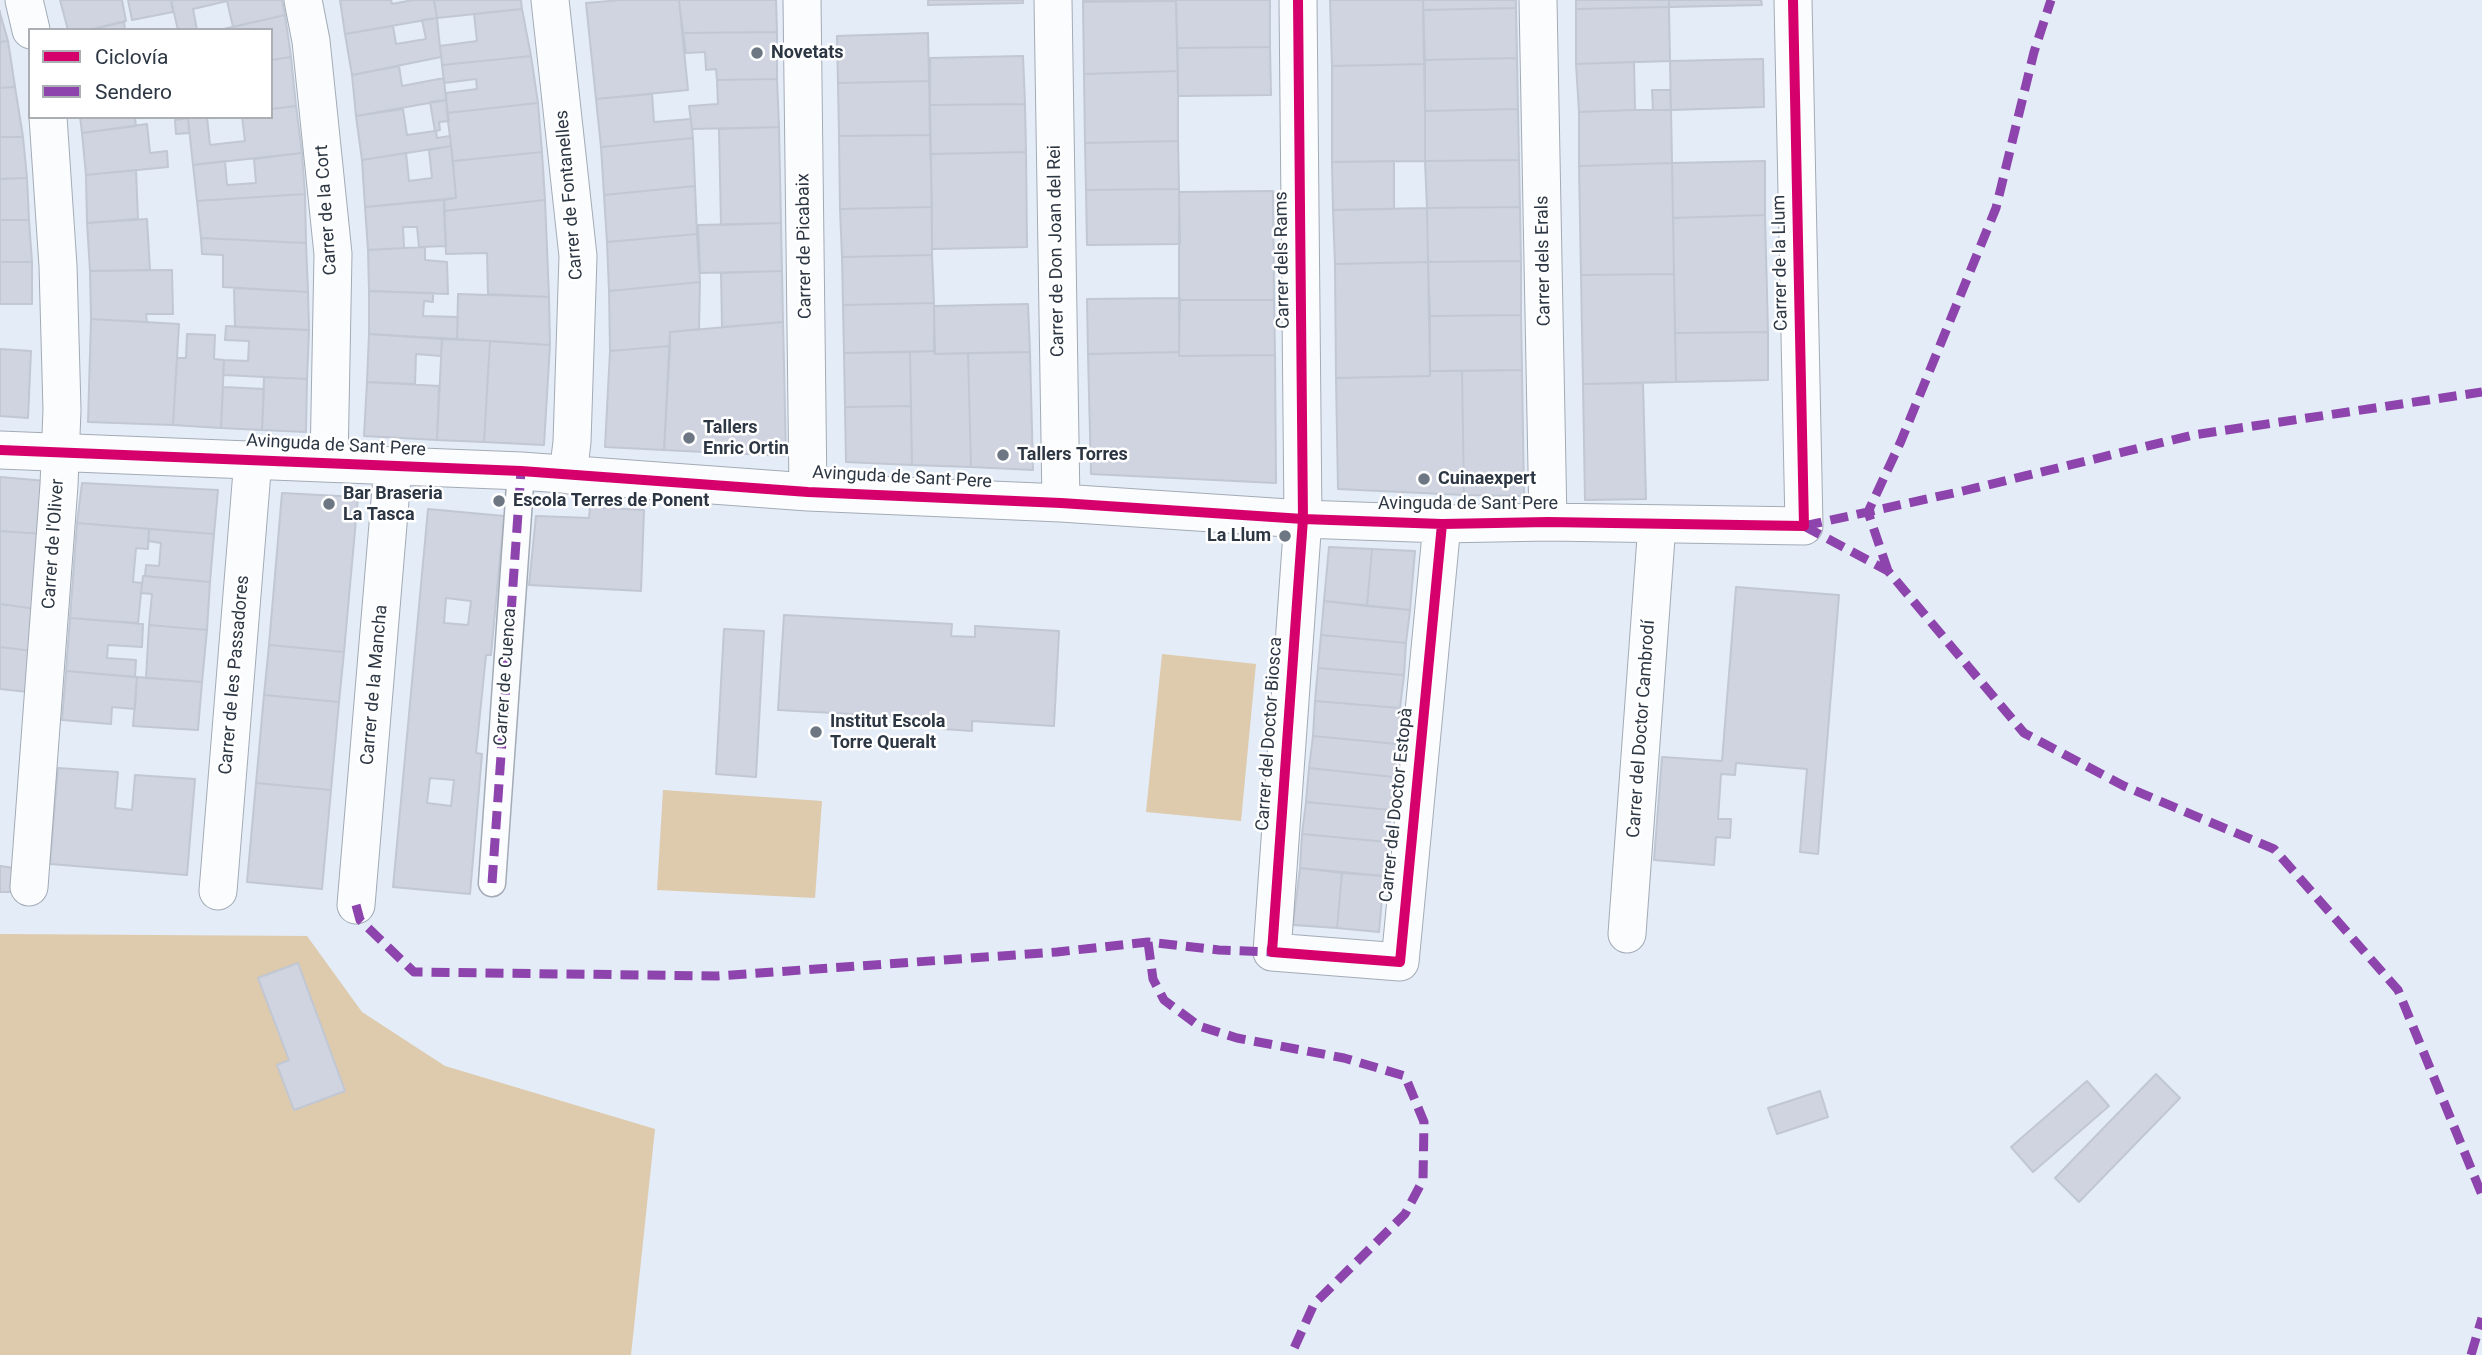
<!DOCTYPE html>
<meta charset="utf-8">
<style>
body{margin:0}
#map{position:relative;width:2482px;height:1355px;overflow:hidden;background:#e3ecf7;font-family:Roboto,sans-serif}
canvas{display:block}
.legend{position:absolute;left:28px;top:28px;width:245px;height:91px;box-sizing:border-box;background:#fff;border:2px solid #abafb4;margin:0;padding:9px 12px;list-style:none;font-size:21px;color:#2d3744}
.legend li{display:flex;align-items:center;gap:14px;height:35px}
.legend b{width:35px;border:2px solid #abafb4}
</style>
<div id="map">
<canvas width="2482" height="1355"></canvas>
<ul class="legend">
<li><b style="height:9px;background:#d6006c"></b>Ciclovía</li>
<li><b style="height:9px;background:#8e44ad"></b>Sendero</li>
</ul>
</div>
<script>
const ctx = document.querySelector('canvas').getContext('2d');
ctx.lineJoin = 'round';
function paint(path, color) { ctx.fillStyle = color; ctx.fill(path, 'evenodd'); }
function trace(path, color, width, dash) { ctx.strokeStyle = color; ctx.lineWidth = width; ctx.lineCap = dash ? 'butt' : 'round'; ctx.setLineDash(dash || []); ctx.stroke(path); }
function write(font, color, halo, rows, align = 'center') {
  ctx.font = font + ' Roboto,sans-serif'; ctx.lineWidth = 5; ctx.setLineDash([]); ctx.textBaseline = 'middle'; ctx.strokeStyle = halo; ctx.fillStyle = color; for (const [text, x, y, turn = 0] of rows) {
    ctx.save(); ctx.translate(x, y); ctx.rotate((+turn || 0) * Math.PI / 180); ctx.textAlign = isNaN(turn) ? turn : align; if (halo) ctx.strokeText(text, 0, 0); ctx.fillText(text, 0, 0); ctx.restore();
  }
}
const green = new Path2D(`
 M1162,654l94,10 -15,157 -95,-9z
 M663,790l159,11 -7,97 -158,-8z
 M0,934l307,2 55,76 83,54 210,63 -24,226h-631z`);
const building = new Path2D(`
 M60,0h62l4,21 -38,9h-20z
 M128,0h43l2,12 -41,8z
 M171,0h111l3,15 -52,12 -6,-26 -34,8 4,21h-19z
 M340,0h51l1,4 21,-4h21l3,18 -92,16z
 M434,0h87l1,9 -85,9z
 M621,0h58l9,90 -92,9 -10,-96z
 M679,0h97l1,32 -94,1z
 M928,0h95v3l-95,2z
 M1083,0h93v1l-93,1z
 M1176,0h94v47l-93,1z
 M1330,0h93l2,64 -93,2z
 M1423,0h93v8l-93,2z
 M1576,0h93v7l-93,2z
 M1669,0h92l1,5 -93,2z
 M1176,1l2,70 -94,3 -1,-72z
 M1669,7l1,54 -94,3v-55z
 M1516,8l1,50 -93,2 -1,-50z
 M522,9l9,47 -89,9 -2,-19 37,-5 -3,-27z
 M0,11v2l8,28 -8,1z
 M285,15l6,42 -20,3v-30h-52z
 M437,18l4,39 -89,18 -7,-41 48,-8 3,18 30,-5 -4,-19z
 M124,22l1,8h-37z
 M777,32v47l-60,1 -1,-11 -10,1 -1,-18 -19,1 -3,-20z
 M928,33l1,48 -91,2 -1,-47z
 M8,41l7,46 -15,1v-46z
 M1270,47l1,48 -93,1 -1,-48z
 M531,56l7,47 -91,10 -1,-20 31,-4 -1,-10 -32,4 -2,-18z
 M1023,56l2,48 -95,1v-47z
 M291,57l5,49 -25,3v-49z
 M1517,58l1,51 -93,2 -1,-51z
 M1763,59l1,48 -93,3 -1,-49z
 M1634,62l1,48 -56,2 -3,-48z
 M1425,64v97l-93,1v-96z
 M399,66l3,20 42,-8 2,22 -90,16 -4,-41z
 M1178,71v70l-93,2 -1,-69z
 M777,79l2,48 -87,2 -3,-23 29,-2 -1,-24z
 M929,81l1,54 -91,1 -1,-53z
 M15,87l8,50h-23v-49z
 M1652,90h18l1,20h-18z
 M652,94l2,28 37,-3 2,19 -92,9 -5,-48z
 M446,100l3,21 -10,1 1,8 -4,1 1,7 13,-2 1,10 -89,14 -6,-44 47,-7 4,26 28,-4 -5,-29z
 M538,103l4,49 -89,9 -6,-48z
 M1025,104l1,48 -95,2 -1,-49z
 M296,106l6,47 -109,12 -5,-47 19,-1 3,28 35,-4 -3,-24h29v-8z
 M1518,109l1,51 -94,1v-50z
 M1635,110h36l1,53 -93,3v-54z
 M80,117h55l1,9 -54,7z
 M188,118l1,15 -13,1 -1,-14z
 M147,124l3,29 17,-2 1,16 -82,8 -4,-42z
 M779,127l2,96 -60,2 -2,-96z
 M930,135l2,72 -92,2 -1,-73z
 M0,137h23l4,41 -27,1z
 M693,138l2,48 -91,9 -3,-48z
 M1178,141l1,48 -93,1 -1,-47z
 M451,146l5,52 -91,9 -3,-47 44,-7 3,28 23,-3 -3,-28z
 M542,152l3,48 -101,11v-11l12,-2 -3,-37z
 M1026,152l1,95 -95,2 -1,-95z
 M302,153l3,41 -108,7 -4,-36 32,-4 2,24 29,-2 -2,-24z
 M1519,160l1,47 -93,1 -2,-47z
 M1394,161v48l-61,1 -1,-48z
 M1765,161v54l-92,3 -1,-55z
 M1672,163l2,111 -93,1 -2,-109z
 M136,170l2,49 -51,4 -1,-48z
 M27,178l2,42h-29v-41z
 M695,186l2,48 -90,8 -3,-47z
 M1179,189l1,55 -93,1 -1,-55z
 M1273,191l1,109h-95v-108z
 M305,194l1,49 -105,-5 -4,-37z
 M444,200l2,46 -27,1 -2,-20h-14l1,21 -36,2 -3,-43z
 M545,200l4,97 -61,-3 -1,-41 -41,1 -2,-43z
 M932,207v48l-90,2 -2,-48z
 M1520,207l1,54 -93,1 -1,-54z
 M1427,208l1,54 -93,2 -2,-54z
 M1765,215l3,117 -93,1 -2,-115z
 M147,219l3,51 -60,1 -3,-48z
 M0,220h29l3,42h-32z
 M781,223l1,48 -82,2 -2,-48z
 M697,234l3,48 -91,9 -2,-49z
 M201,238l105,5 2,49 -85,-5v-32l-21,-1z
 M425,247v13l22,2 1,32 -79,-3 -1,-41z
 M932,255l2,48 -91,2 -1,-48z
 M1521,261v54l-91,1 -2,-54z
 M0,262h32v42h-32z
 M1428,262l2,114 -94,2 -1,-114z
 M172,270l1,44h-27l1,8 -56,-3 -1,-48z
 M782,271l1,51 -61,5 -1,-54z
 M1674,274l2,108 -93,2 -2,-109z
 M700,282l-1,47 -29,3v14l-60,5 -1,-60z
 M234,288l74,4 1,38 -74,-3z
 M369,291l64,2v9l-9,-1 -1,15 35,1 -1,22 -88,-5z
 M458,294l91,3 1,48 -93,-6z
 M1180,298l-1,54 -91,2 -1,-55z
 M1179,300h95l1,55 -96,1z
 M934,303v48l-90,2 -1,-48z
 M1028,304l2,48 -95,2 -1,-48z
 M1521,315l1,55 -92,1v-55z
 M91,319l88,5 -6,101 -85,-3z
 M783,322l3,134 -122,-6 6,-118z
 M226,326l83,4 -2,49 -84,-4 1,-15 24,1 1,-20 -24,-1z
 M1768,332v48l-92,2 -1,-49z
 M187,334l28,1 -1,24 10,1 -3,68 -48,-3 4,-67h9z
 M369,334l73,5 -1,17 -25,-2 -1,30 -48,-2z
 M442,339l48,2 -6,101 -47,-2z
 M490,341l60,4 -6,100 -60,-3z
 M670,346l-6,104 -59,-3 5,-96z
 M0,349l31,2 -3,67 -28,-2z
 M934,351l1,3 33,-1 3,114 -59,-2 -2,-113z
 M910,352l1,54 -66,1 -1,-54z
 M1030,352l3,118 -62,-3 -3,-114z
 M1179,352v4l96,-1 1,128 -185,-9 -3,-120z
 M1522,370l2,126 -60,-1 -2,-124z
 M1430,371h32l2,124 -126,-6 -2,-111 94,-2z
 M264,377l43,2 -1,53 -44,-2z
 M367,382l72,4 -2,54 -73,-4z
 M1643,383l3,116 -61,1 -2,-116z
 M223,387l41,2 -2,41 -41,-2z
 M911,406l1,59 -66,-3 -1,-55z
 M0,477l47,4 -4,53 -43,-3z
 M82,483l136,7 -4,44 -137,-11z
 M282,493l76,4 -14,155 -75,-7z
 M590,507l54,3 -3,81 -112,-6 7,-69 53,2z
 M428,509l76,7 -13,139h-5l-10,98 6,1 -12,140 -77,-7zM446,598l25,3 -3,24 -24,-2zM430,778l24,2 -3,26 -24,-3z
 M77,523l72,6 -1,20 -12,-1 -3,34 9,1 -4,40 -68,-5z
 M149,529l65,5 -4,48 -65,-6 1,-11 13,1 2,-23 -13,-2z
 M0,531l43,3 -7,75 -36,-5z
 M1329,547l43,2 -5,57 -43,-5z
 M1372,549l43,2 -5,59 -43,-4z
 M143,576l67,6 -3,48 -58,-5 3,-31 -11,-1z
 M1736,587l103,8 -21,259 -18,-2 7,-83 -71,-6 -1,12 -14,-1 -3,45h13l-1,19 -14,-1 -2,28 -60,-5 8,-103 60,4z
 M1324,601l86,9 -4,33 -85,-8z
 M0,604l36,5 -3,42 -33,-4z
 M784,615l168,9 -1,12 24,1v-11l84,5 -5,95 -82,-5v10l-29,-2 1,-10 -166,-9z
 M70,618l73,6 -1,23 -34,-2 -1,13 29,2 -1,17 -69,-6z
 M149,625l58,5 -5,52 -56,-4z
 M724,629l40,2 -8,146 -40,-3z
 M1321,635l85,8 -2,32 -86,-7z
 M269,645l75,7 -5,50 -75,-7z
 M0,647l33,4 -5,41 -28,-3z
 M1318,668l86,7 -4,33 -85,-7z
 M66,671l71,6 -2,32 -23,-2 -1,17 -49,-4z
 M137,677l65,5 -4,48 -65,-4z
 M264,695l75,7 -8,88 -75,-7z
 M1315,701l85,7 -3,36 -84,-8z
 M1313,736l84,8 -3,33 -85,-9z
 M58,768l60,4 -3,36 17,2 3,-35 60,4 -8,96 -137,-11z
 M1309,768l85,9 -3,33 -85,-8z
 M256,783l75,7 -9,99 -75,-7z
 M1306,802l85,8 -4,32 -85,-8z
 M1302,834l85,8 -3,34 -84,-8z
 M0,866l14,2 -1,24h-13z
 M1300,868l42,5 -5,55 -44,-3z
 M1342,873l42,3 -5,56 -42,-4z
 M298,963l47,128 -51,19 -17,-45 12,-5 -31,-82z
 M2156,1074l24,24 -101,104 -24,-24z
 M2087,1081l22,25 -76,66 -22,-25z
 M1820,1091l8,26 -51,17 -9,-26z`);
const pedestrian = new Path2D(`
 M492,883l29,-412`);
const minor = new Path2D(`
 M24,0l7,30
 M303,0l8,41 22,213 -4,209
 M550,0l28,256 -6,186 -4,33
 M802,0l6,492
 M1053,0l8,503
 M1298,0l5,519 -31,433 128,10 42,-438
 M1538,0l10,522
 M0,450l521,21 287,21 253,11 242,16 139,5 106,-2 256,4 -11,-526
 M29,887l30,-402 3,-75 -4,-144 -10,-149
 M218,891l35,-432
 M356,905l37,-440
 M1627,934l30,-410`);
const quiet = new Path2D(`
 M1804,526l84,45 136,162 100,53 150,63 124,141 84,205
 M1804,526l159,-35 230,-56 289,-43
 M1888,571l-20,-59 33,-71 95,-233 38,-156 17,-52
 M492,883l29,-412
 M356,905l4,15 54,52 303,4 340,-24 91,-10 71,8 53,2v-7
 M1148,942l5,37 11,21 35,26 38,12 107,20 61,18 19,46 -1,58 -18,34 -91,90 -23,51
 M2471,1355l11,-37`);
const cycleway = new Path2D(`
 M1298,0l5,519 -31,433 128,10 42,-438
 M0,450l521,21 287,21 253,11 242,16 139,5 106,-2 256,4 -11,-526`);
const markers = [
 [757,53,7,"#6d7683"],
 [689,438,7,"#6d7683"],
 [1003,455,7,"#6d7683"],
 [1424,479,7,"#6d7683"],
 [499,501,7,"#6d7683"],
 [329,504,7,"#6d7683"],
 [1285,536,7,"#6d7683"],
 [816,732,7,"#6d7683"]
];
const poiNames = [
 ["Novetats",771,53],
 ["Tallers",703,428],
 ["Enric Ortin",703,449],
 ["Tallers Torres",1017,455],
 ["Cuinaexpert",1438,479],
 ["Bar Braseria",343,494],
 ["La Tasca",343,515],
 ["Escola Terres de Ponent",513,501],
 ["La Llum",1271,536,"right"],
 ["Institut Escola",830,722],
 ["Torre Queralt",830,743]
];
const streetNames = [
 ["Carrer de Fontanelles",570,195,-95],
 ["Carrer de la Cort",327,210,-94],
 ["Carrer de Picabaix",805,246,-91],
 ["Carrer de Don Joan del Rei",1057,251,-91],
 ["Carrer dels Rams",1283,260,-91],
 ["Carrer dels Erals",1544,261,-91],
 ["Carrer de la Llum",1781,263,-91],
 ["Avinguda de Sant Pere",336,446,3],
 ["Avinguda de Sant Pere",902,478,3],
 ["Avinguda de Sant Pere",1468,504],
 ["Carrer de l'Oliver",54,544,-86],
 ["Carrer de les Passadores",235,675,-85],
 ["Carrer de Cuenca",506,677,-86],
 ["Carrer de la Mancha",375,685,-85],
 ["Carrer del Doctor Cambrodí",1642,729,-86],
 ["Carrer del Doctor Biosca",1270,734,-86],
 ["Carrer del Doctor Estopà",1397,805,-84]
];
paint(green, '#decaad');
paint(building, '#cfd4e0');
trace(building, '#c1c7d3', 2);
trace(pedestrian, '#a3abb6', 29);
trace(minor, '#a3abb6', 39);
trace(pedestrian, '#fbfcfe', 26);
trace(minor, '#fbfcfe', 37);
trace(quiet, '#8e44ad', 9, [18, 9]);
trace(cycleway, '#d6006c', 10);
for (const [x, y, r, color] of markers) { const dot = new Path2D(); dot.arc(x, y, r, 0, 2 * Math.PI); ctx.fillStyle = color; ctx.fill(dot); trace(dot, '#fff', 2.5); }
write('bold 18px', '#2d3744', '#fff', poiNames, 'left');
write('18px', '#2d3744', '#fff', streetNames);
</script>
